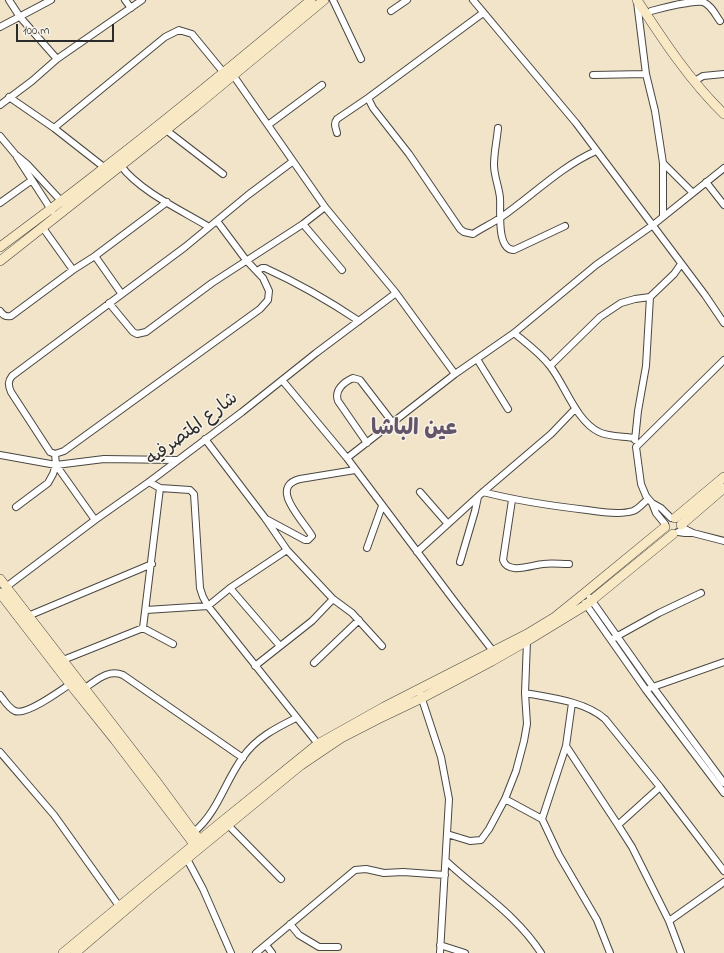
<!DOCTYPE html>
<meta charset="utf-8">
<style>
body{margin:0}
#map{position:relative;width:724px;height:953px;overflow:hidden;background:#f1e4c9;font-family:"Indie Flower",sans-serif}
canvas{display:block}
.scale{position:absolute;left:16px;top:24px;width:98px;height:18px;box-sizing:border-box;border:2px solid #2b2b2b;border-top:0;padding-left:5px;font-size:12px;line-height:14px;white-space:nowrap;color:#2b2b2b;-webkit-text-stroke:3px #f7f3e8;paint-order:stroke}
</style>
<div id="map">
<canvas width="724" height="953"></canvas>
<div class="scale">100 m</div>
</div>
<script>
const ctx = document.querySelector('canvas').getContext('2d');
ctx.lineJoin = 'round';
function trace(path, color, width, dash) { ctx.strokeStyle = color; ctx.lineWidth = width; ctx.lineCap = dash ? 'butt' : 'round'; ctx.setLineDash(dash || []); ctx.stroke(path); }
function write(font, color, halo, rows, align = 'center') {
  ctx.font = font + ' "Indie Flower","Playpen Sans Arabic",sans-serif'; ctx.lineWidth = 3; ctx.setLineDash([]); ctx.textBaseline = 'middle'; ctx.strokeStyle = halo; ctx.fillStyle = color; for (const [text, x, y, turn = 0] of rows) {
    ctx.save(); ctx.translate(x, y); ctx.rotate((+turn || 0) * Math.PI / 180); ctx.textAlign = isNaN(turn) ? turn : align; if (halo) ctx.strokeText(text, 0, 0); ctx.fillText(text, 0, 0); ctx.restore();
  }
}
const street = new Path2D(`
 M9,0l11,17 37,42
 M125,0l6,8
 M333,0l28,59
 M473,0l103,123 129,172 19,28
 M637,2l9,72 9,37 8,52v53
 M391,11l16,-11
 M651,11c11,-3 43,-11 52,-9 8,3 12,12 17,19
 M0,27l51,-27
 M233,75l92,132 71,86 59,81
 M593,75l53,-1
 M698,79l5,-3 21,-2
 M9,97l45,31 51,40
 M368,98l5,10 36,46 51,75 4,3 9,2c9,-6 18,-10 27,-16 32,-22 60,-51 96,-67
 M0,105l32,-24 25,-22 85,-59
 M268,125l54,-40
 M54,128l111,-91 14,-7 13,4 32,39
 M498,128c-1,12 -4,24 -4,37 0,11 5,22 6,33 1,12 -4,52 14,52l51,-24
 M166,130l57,44
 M337,133c-1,-5 -4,-9 0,-14l31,-21 115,-85
 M0,136l15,18 12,10 36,39
 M17,157l35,54
 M663,163l30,30
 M121,166c20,26 60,44 88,61
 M706,182l18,23
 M0,203l32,-23
 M303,224l39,46
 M43,228l30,42
 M95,256l26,37
 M257,271l5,-3h3c33,15 64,33 94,53
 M109,303l24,29 4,2 9,-2 66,-49 91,-59 22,-17
 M0,311c3,4 5,6 11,5l62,-46 22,-14 72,-54
 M514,333c12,10 26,20 36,33 15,19 26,55 49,66 10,5 24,4 36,6
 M477,359l31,50
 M550,366l50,-49 21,-14 14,-4 15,-2 24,-23 7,-10
 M282,380l65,78 108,144 38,49
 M205,439l60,79 22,32 46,49
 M635,440l3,-29 8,-45 4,-69
 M367,443l-29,-42c-4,-11 6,-19 15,-23l7,2 33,43
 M55,454l9,-3 196,-142 8,-9 1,-9 -6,-13 -17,-18 -29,-39
 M0,455l56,10 48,-6 73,1
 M347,458l108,-84 59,-41 82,-68 57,-40 71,-57
 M149,482l11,6 30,2 4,4 6,94 3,9 5,9 110,138
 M420,492l28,32
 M483,492c35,9 69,14 104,18 14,2 33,5 46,1 6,-2 10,-8 15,-12
 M512,500l-9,60c5,15 29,5 40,4 8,-1 17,0 26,0
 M652,503l9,5 10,10
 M16,507l32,-24 5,-9 3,-9
 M266,519l39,21h3l4,-4c-9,-16 -44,-49 -12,-57l55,-9
 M95,520l-39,-55 -1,-11 -5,-2 -39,-60c-3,-7 -3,-11 1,-16l173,-129 63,-52 44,-33
 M665,524l-9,-11 -4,-10 -6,-7 -5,-12 -5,-37 88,-87
 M681,527l12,6 31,8
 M678,532l7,1h8
 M367,548l15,-42
 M417,552l66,-60 68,-58 24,-25
 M460,562l15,-51 3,-14
 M6,587l89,-67 54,-38 93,-70 74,-59 80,-60
 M230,588l50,58
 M590,598l63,89 71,96
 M585,603l61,87 78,103
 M146,610l62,-4 22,-18 57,-38
 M28,616l124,-52
 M143,628l17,-140
 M614,638l45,-25 42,-20
 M63,660l80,-32 30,16
 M314,663l45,-43
 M255,666l57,-45 21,-22 19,14 30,33
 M85,688c12,-8 23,-19 38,-13l120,83
 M650,688l74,-26
 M419,690l22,67 8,42 -9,154
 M525,693c26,5 59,8 80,26l55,68 64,84
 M0,695c4,5 8,13 15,16 11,5 48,-22 58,-29
 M566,746l52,79 14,22 37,74 12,32
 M0,752l54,63 65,91
 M505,799l37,20 17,36 38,65 13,33
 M542,819l24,-73 6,-43
 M228,825l53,54
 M618,825l42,-38
 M194,832c24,-20 31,-51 49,-75 13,-19 33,-29 53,-39
 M447,834l23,7 11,-1 8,-11 16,-30 11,-28 8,-30 3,-17 -2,-31 2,-52
 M187,859l16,30 28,64
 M446,861c32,30 71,54 95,92
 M669,921l55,-39
 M290,924l9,11 20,12h19
 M266,945l6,8
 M440,945l25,8
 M256,953l99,-83 11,-1 18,4 19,-1 42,3`);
const secondary = new Path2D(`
 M637,0c26,40 53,81 87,114
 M0,247c35,-26 70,-52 104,-79 70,-54 139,-111 207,-168
 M0,261l195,-154 129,-107
 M675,518l49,-41
 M681,525l43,-37
 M0,579l156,202 47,64
 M0,593l70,91 45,56 82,108
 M63,953l156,-129 99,-80 66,-37 143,-73 28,-17 31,-25 79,-65
 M75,953l76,-65 150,-123 40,-27 37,-19 44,-21 70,-37 35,-20 59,-36 87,-71`);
const streetNames = [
 ["شارع المتصرفيه",193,430,-37]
];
const districtNames = [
 ["عين الباشا",414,430]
];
trace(street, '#494743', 8);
trace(secondary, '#494743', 10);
trace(street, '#fff', 6);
trace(secondary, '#f8e8c3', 9);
write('18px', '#2b2b2b', '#f7f3e8', streetNames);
write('bold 22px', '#64566a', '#f7f3e8', districtNames);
</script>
